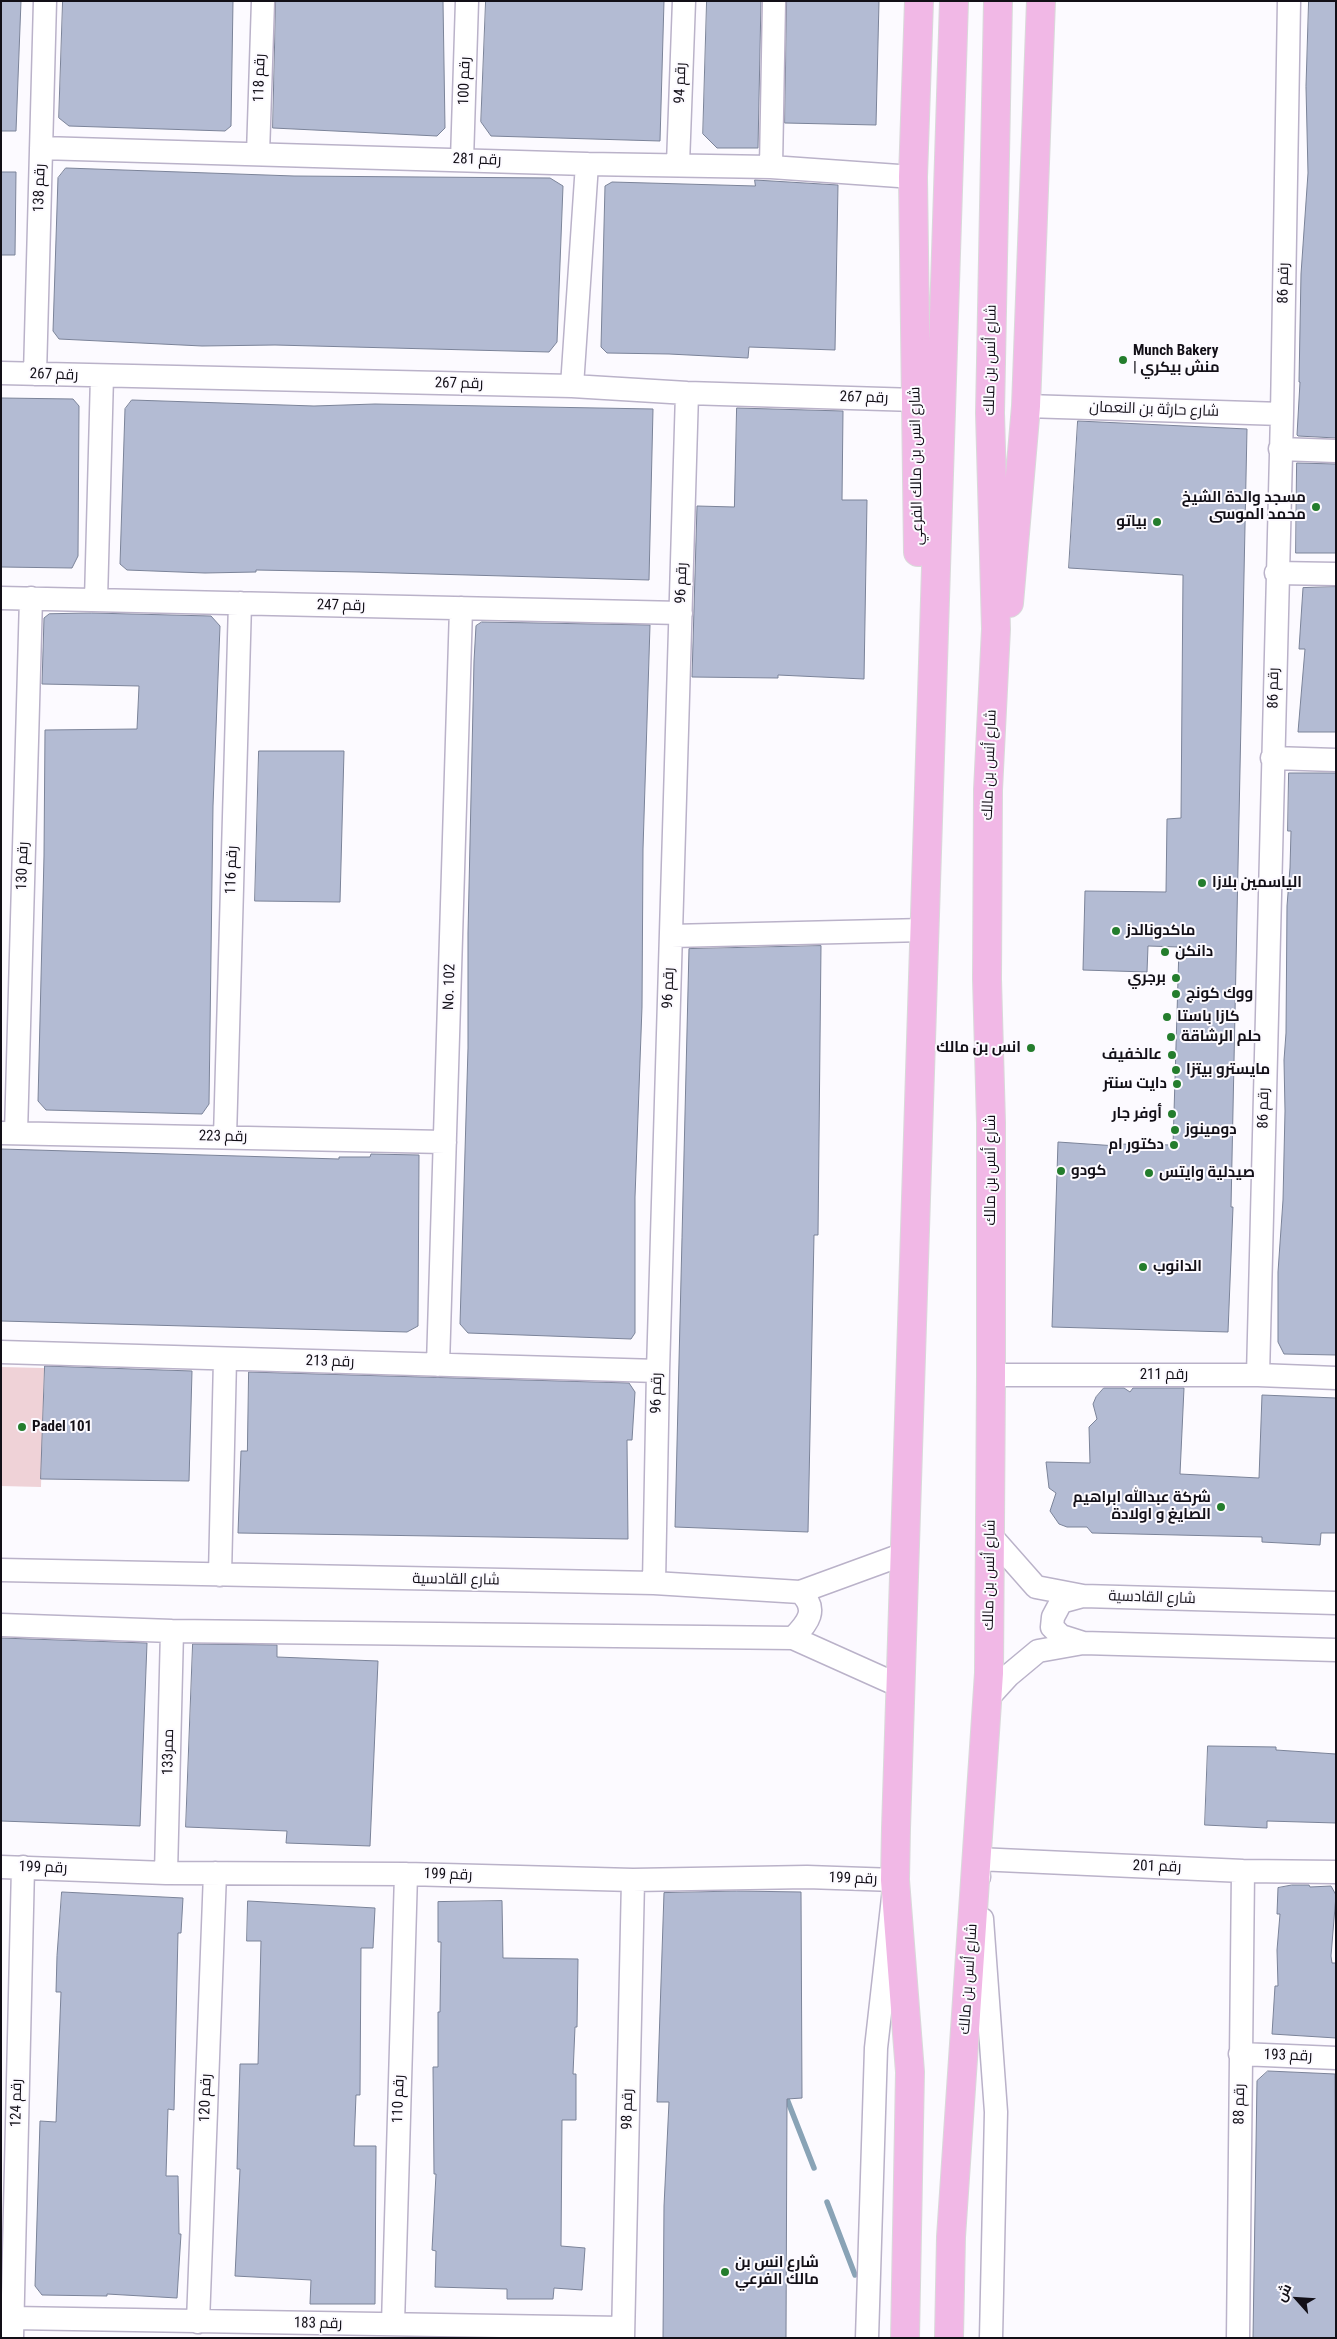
<!DOCTYPE html>
<meta charset="utf-8">
<style>
body{margin:0}
#map{position:relative;width:1337px;height:2339px;overflow:hidden;background:#fcfaff;font-family:"Roboto Condensed",Cairo,sans-serif}
canvas{display:block}
.frame{position:absolute;inset:0;border:2px solid #120f17;pointer-events:none}
.north{position:absolute;left:1272px;top:2274px;width:50px;height:50px;-webkit-text-stroke:4px #fcfaff;paint-order:stroke;rotate:296deg;font-size:14px;font-weight:700;line-height:20px;text-align:center;color:#120f17}
.north::after{content:'';display:block;margin:auto;width:18px;height:22px;background:#120f17;clip-path:polygon(50% 0,100% 100%,50% 72%,0 100%)}
</style>
<div id="map">
<canvas width="1337" height="2339"></canvas>
<div class="frame"></div>
<div class="north">ش</div>
</div>
<script>
const ctx = document.querySelector('canvas').getContext('2d');
ctx.lineJoin = 'round';
function paint(path, color) { ctx.fillStyle = color; ctx.fill(path, 'evenodd'); }
function trace(path, color, width, dash) { ctx.strokeStyle = color; ctx.lineWidth = width; ctx.lineCap = dash ? 'butt' : 'round'; ctx.setLineDash(dash || []); ctx.stroke(path); }
function write(font, color, halo, rows, align = 'center') {
  ctx.font = font + ' "Roboto Condensed",Cairo,sans-serif'; ctx.lineWidth = 4; ctx.setLineDash([]); ctx.textBaseline = 'middle'; ctx.strokeStyle = halo; ctx.fillStyle = color; for (const [text, x, y, turn = 0] of rows) {
    ctx.save(); ctx.translate(x, y); ctx.rotate((+turn || 0) * Math.PI / 180); ctx.textAlign = isNaN(turn) ? turn : align; if (halo) ctx.strokeText(text, 0, 0); ctx.fillText(text, 0, 0); ctx.restore();
  }
}
const green = new Path2D(`
 M1,1367l43,1 -3,119 -40,-1z`);
const stream = new Path2D(`
 M785,2094l29,74
 M827,2202l28,73`);
const building = new Path2D(`
 M1,1h20l-5,130h-15z
 M63,1h170l-2,125 -6,5 -156,-5 -10,-8z
 M276,1h167l2,127 -8,8 -164,-8z
 M486,1h178l-4,140 -169,-5 -10,-14z
 M707,1h54l-3,147h-41l-14,-14z
 M787,1h92l-3,124 -91,-2z
 M1309,1h27v437l-38,-2 -1,-1 3,-53h-1l2,-108 7,-101 -2,-86z
 M66,168l228,8 256,2 13,8 -6,156 -8,10 -274,-7 -73,1 -143,-7 -6,-8 5,-153z
 M1,172h15l-1,83h-14z
 M755,180l83,5 -3,165 -86,-3 -1,11 -79,-4 -62,-1 -6,-6 4,-161 7,-4 143,4z
 M1,398l72,1 6,7 -1,150 -6,12 -71,-1z
 M132,400l182,6 61,-2 278,5 -4,171 -290,-8 -103,-2v2l-51,1 -78,-3 -7,-6 5,-155z
 M737,408l106,3 -1,89h25l-3,179 -86,-4v3l-86,-1 5,-171 37,1z
 M1078,421l169,8 -16,778h2l-5,125 -176,-5 6,-185 59,4v-2l56,1 6,-198 -31,-1 -1,26 -64,-2 2,-79 81,1 1,-73 14,-1 2,-243 -114,-7z
 M1297,463l39,1v89h-40z
 M1336,587v145h-38l7,-83h-6l4,-61z
 M92,613l119,3 9,10 -7,180 -4,298 -7,10 -156,-4 -8,-9 6,-245 1,-126 92,-1 2,-43 -97,-2 2,-66 5,-4z
 M482,622l168,3 -7,224 -1,158 -7,190v136l-4,6 -163,-6 -8,-9 8,-276v-115l6,-272 2,-35z
 M259,751h85l-4,151 -85,-1z
 M1289,773h47v582l-52,-1 -6,-12v-70l5,-72 2,-89 -1,-51 2,-27 1,-127 3,-38 1,-37h-3z
 M821,946l-3,289h-4l-6,297 -133,-5 14,-578z
 M1,1149l338,10v-2h31l1,-3 48,1 -1,171 -11,6 -406,-11z
 M45,1366l147,5 -3,110 -148,-2z
 M249,1372l380,11 6,9 -3,48h-5l1,99 -390,-6 3,-82h6z
 M1104,1388h20l6,4 3,-4h51l-4,86 79,4 3,-83 74,3v135h-15l-1,12 -58,-3v-5l-170,-4 -5,-6h-20l-8,-3 -9,-13 6,-18 -7,-5 -3,-26 44,1 -1,-36 8,-8 -4,-15 3,-7z
 M1,1638l146,5 -7,183 -139,-5z
 M193,1644l84,1v12l101,4 -8,185 -84,-3 1,-12 -101,-4z
 M1208,1746l68,1v3l60,4v69l-69,-2v7l-62,-3z
 M1292,1885h17l1,2 21,-1 5,9 -5,61 1,7h4v75l-64,-4 3,-48h3l-1,-36 3,-36h-3l1,-26z
 M737,1891l64,1 1,206 -15,1 -1,239h-123l1,-132 5,-104h-12l7,-209z
 M62,1892l121,6 -2,35h-3l-4,177 -6,-1 -2,67h12l1,58h2l-4,64 -70,-4v2l-65,-1 -7,-9 5,-165 16,1 5,-130h-5l1,-36z
 M248,1901l127,7 -2,40h-12l-1,147h-4l-2,51h22l-1,158h-65l1,-24 -76,-4 5,-107h-3l3,-105h18l1,-40 2,-83h-14z
 M502,1901l1,57 75,1 -1,68h-2l-2,47h3v46h-14l-1,126 24,2 -3,42 -28,-2 -1,11h-46v-10l-72,-2 1,-36 -4,-1 4,-76h-2l-1,-107h5v-55h2l1,-70h-3v-40z
 M1268,2071l67,3 1,264h-83l4,-257z`);
const minor = new Path2D(`
 M41,148l546,16 184,3 142,10
 M258,154l5,-153
 M462,160l5,-159
 M678,164l6,-163
 M771,167l3,-166
 M1,373l571,13 115,7 229,7
 M35,374l10,-373
 M572,386l15,-222
 M1026,406l256,8
 M1280,449l56,2
 M1276,573l60,1
 M1,598l680,15
 M96,600l6,-224
 M1272,758l64,2
 M671,936l253,-6
 M1,1133l444,9
 M16,1133l15,-535
 M225,1137l15,-534
 M1,1352l657,19
 M438,1365l23,-757
 M991,1375h267l78,3
 M1258,1375l24,-961 7,-413
 M991,1536l45,51 47,9 253,7
 M1,1570l653,13 146,9 104,-38
 M220,1575l5,-216
 M654,1583l4,-212 29,-978
 M1,1625l171,6 621,7 107,48
 M793,1638c15,-15 26,-29 7,-46
 M1083,1643l-22,-7 -9,-9 1,-10 8,-15 22,-6
 M987,1699l21,-23 30,-25 45,-8 253,7
 M1,1867l165,6 240,1 227,6 174,-3 88,3 -19,168 -9,290
 M166,1873l6,-242
 M979,1877l-2,-18 266,12 93,1
 M982,1919l14,193 -5,226
 M1240,2054l96,4
 M12,2318l611,10
 M198,2322l17,-449
 M393,2324l13,-450
 M12,2338l11,-471
 M623,2338l10,-458
 M1238,2338l5,-467`);
const major = new Path2D(`
 M918,552l-5,-375 6,-176
 M1009,603l17,-197 15,-405
 M905,2338l5,-266 -15,-192 1,-52 58,-1827
 M949,2338l2,-101 38,-564 2,-298v-252l-4,-144 1,-189 8,-161 -6,-216 8,-412`);
const markers = [
 [1123,360,5,"#247d2d"],
 [1316,507,5,"#247d2d"],
 [1157,522,5,"#247d2d"],
 [1202,883,5,"#247d2d"],
 [1116,931,5,"#247d2d"],
 [1165,952,5,"#247d2d"],
 [1176,978,5,"#247d2d"],
 [1176,994,5,"#247d2d"],
 [1167,1017,5,"#247d2d"],
 [1171,1037,5,"#247d2d"],
 [1031,1048,5,"#247d2d"],
 [1172,1055,5,"#247d2d"],
 [1176,1070,5,"#247d2d"],
 [1177,1084,5,"#247d2d"],
 [1172,1114,5,"#247d2d"],
 [1175,1130,5,"#247d2d"],
 [1174,1145,5,"#247d2d"],
 [1061,1171,5,"#247d2d"],
 [1149,1173,5,"#247d2d"],
 [1143,1267,5,"#247d2d"],
 [22,1427,5,"#247d2d"],
 [1221,1507,5,"#247d2d"],
 [725,2272,5,"#247d2d"]
];
const streetNames = [
 ["رقم 118",260,78,-88],
 ["رقم 100",465,81,-88],
 ["رقم 94",681,83,-88],
 ["رقم 281",477,160,2],
 ["رقم 138",40,188,-88],
 ["رقم 86",1284,283,-89],
 ["شارع أنس بن مالك",991,360,-89],
 ["رقم 267",54,375,2],
 ["رقم 267",459,384,1],
 ["رقم 267",864,398,2],
 ["شارع حارثة بن النعمان",1154,410,2],
 ["شارع انس بن مالك الفرعي",917,466,-91],
 ["رقم 96",682,583,-88],
 ["رقم 247",341,606,1],
 ["رقم 86",1274,688,-89],
 ["شارع أنس بن مالك",990,765,-88],
 ["رقم 130",23,866,-88],
 ["رقم 116",232,870,-88],
 ["No. 102",450,987,-88],
 ["رقم 96",669,988,-88],
 ["رقم 86",1264,1108,-89],
 ["رقم 223",223,1137,1],
 ["شارع أنس بن مالك",991,1170,-90],
 ["رقم 213",330,1362,2],
 ["رقم 211",1164,1375],
 ["رقم 96",657,1393,-89],
 ["شارع أنس بن مالك",990,1575,-89],
 ["شارع القادسية",456,1580,1],
 ["شارع القادسية",1152,1598,2],
 ["ممر133",169,1752,-89],
 ["رقم 201",1157,1867,2],
 ["رقم 199",43,1868,2],
 ["رقم 199",448,1875,2],
 ["رقم 199",853,1879,2],
 ["شارع أنس بن مالك",969,1979,-86],
 ["رقم 193",1288,2056,2],
 ["رقم 120",206,2098,-88],
 ["رقم 110",399,2099,-88],
 ["رقم 124",17,2103,-89],
 ["رقم 88",1240,2104,-89],
 ["رقم 98",628,2109,-89],
 ["رقم 183",318,2324,1]
];
const poiNames = [
 ["Munch Bakery",1133,351],
 ["| منش بيكري",1133,368],
 ["مسجد والدة الشيخ",1306,498,"right"],
 ["محمد الموسى",1306,515,"right"],
 ["بياتو",1147,522,"right"],
 ["الياسمين بلازا",1212,883],
 ["ماكدونالدز",1126,931],
 ["دانكن",1175,952],
 ["برجري",1166,978,"right"],
 ["ووك كونج",1186,994],
 ["كازا باستا",1177,1017],
 ["حلم الرشاقة",1181,1037],
 ["انس بن مالك",1021,1048,"right"],
 ["عالخفيف",1162,1055,"right"],
 ["مايسترو بيتزا",1186,1070],
 ["دايت سنتر",1167,1084,"right"],
 ["أوفر جار",1162,1114,"right"],
 ["دومينوز",1185,1130],
 ["دكتور ام",1164,1145,"right"],
 ["كودو",1071,1171],
 ["صيدلية وايتس",1159,1173],
 ["الدانوب",1153,1267],
 ["Padel 101",32,1427],
 ["شركة عبدالله ابراهيم",1211,1498,"right"],
 ["الصايغ و اولادة",1211,1515,"right"],
 ["شارع انس بن",735,2263],
 ["مالك الفرعي",735,2280]
];
paint(green, '#efd2d7');
trace(stream, '#89a3b6', 5.5);
paint(building, '#b3bbd3');
trace(building, '#7b8399', 1);
trace(minor, '#bab2c9', 25);
trace(major, '#d9d9da', 30);
trace(minor, '#fff', 22);
trace(major, '#f1b8e6', 28);
for (const [x, y, r, color] of markers) { const dot = new Path2D(); dot.arc(x, y, r, 0, 2 * Math.PI); ctx.fillStyle = color; ctx.fill(dot); trace(dot, '#fcfaff', 2); }
write('15px', '#120f17', '#fcfaff', streetNames);
write('bold 15px', '#120f17', '#fcfaff', poiNames, 'left');
</script>
